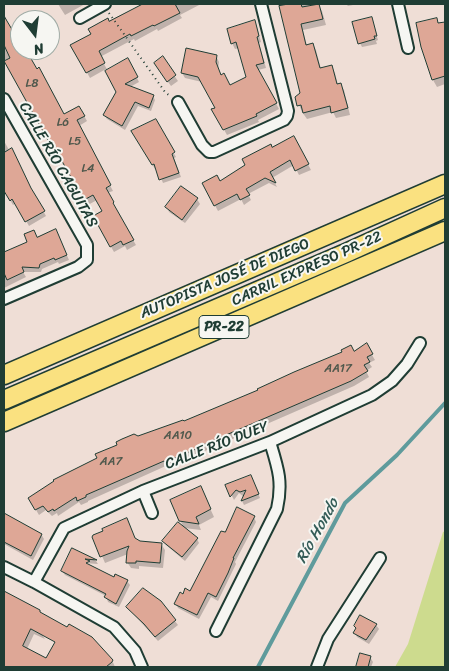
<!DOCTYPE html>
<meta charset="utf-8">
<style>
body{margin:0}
#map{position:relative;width:449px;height:671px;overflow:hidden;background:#efded6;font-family:Sriracha,sans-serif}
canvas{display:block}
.frame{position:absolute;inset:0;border:5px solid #1f3d34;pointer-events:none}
.north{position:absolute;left:10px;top:10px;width:50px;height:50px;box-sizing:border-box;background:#f6f6f2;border:1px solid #a0aca6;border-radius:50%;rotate:165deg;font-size:14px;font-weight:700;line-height:20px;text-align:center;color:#1f3d34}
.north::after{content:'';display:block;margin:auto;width:18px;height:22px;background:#1f3d34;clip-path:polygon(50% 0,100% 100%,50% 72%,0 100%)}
</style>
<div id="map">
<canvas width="449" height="671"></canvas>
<div class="frame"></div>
<div class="north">N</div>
</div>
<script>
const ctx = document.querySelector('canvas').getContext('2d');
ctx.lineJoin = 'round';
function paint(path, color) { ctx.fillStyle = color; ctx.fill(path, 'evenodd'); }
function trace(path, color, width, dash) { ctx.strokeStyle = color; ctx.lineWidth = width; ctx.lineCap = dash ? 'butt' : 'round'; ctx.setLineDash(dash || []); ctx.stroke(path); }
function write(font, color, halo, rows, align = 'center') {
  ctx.font = font + ' Sriracha,sans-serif'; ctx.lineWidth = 4; ctx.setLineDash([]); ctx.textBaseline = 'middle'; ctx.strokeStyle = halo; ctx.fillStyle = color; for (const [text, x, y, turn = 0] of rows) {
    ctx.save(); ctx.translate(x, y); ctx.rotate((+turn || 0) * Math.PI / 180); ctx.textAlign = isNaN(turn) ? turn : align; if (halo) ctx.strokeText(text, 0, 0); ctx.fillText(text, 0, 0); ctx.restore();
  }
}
const green = new Path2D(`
 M445,531v136h-50l13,-23 35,-112z`);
const shadow = new Path2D(`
 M58,4h27l-20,11z
 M143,4h58l-21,11 2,3 -24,13 -1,-2 -22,12 -1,-2 -34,18 8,14 20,-11 11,22 -9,5 23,9 2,4 -4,11 -13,-5 -13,24 -18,-11 -3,-4 14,-23 -12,-23 -16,9 -18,-32z
 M279,4h30l1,2 8,-1 4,6 4,14 -23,5 4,16 6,-2 3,6 5,19 11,-2 3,6 3,12 2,-1 4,6 6,25 -14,3 -3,-6 -26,7 -5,-7 -6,-15 6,-3z
 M346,4h12l-10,2z
 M4,14l3,6 -2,1 15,23v6h4l40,66 15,-9 8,14 -8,5 34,65 -6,2 7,15 22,37 -9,5 -2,-4 -11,6 -20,-35 10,-5 -7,-12 -9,5 -25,-44 -2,1 -5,-10 -52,-94z
 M371,18l7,22 -2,1 1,3 -15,3 -2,-4z
 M437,20l2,4 6,-1v61l-8,3 -4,-7 -11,-34z
 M254,22l3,5 4,15 -2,1 7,25 -8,2 21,39 -21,11 1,2 -32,13 -14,-25 4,-2 -15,-26 -17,-4 -3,-5 34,-17 3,6 -1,7 3,7 9,11 17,-10 -8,-29 -4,1 -3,-6z
 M162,58l16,23 -7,5 -13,-18z
 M155,121l21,36 -2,1 7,19 -18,6 -6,-15 -2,1 -22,-37z
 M294,138l17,32 -12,5 -5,-10 -22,13 5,9 -8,-4 -21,11 3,6 -7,5 -3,-6 -23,12 -15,-28 16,-1 53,-33z
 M4,141l42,75 -17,10 -13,-23 -3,2 -9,-15z
 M197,199l3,5 -15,19 -16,-11 -2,-5z
 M58,235l11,25 -10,4 -1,-2 -16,7 -1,3h-18l3,5 -22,11v-34l33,-15z
 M366,345l9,15 -6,3 3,4 -6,4 3,6 -15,9 -156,68 -29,13 -1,-2 -80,36v1l-7,3 -2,-3 -21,14 -1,-3 -5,3 -6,-6 -7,5 -10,-17 109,-61 46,-14 169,-71z
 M253,481l7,17 -16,7 -2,-4 2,-4 -5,-4 -5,7 -7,-14z
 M204,495l10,22 -15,8 2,5 -17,-2 -4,-8z
 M5,515l36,19 3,5 -11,21 -29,-16z
 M254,517l2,5 -21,40 1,2 -18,37 -7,-4 -12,22 -21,-11 -2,-4 7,-9 8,-2 34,-59z
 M94,537l42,3 4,2 21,2 4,6 -2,18 -24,-2v3l-8,-1 -4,-6 1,-8 -23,9z
 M197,539l2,4 -14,18 -19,-16 -2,-4z
 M73,549l23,12 2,3 -14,-1 31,15 12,3 3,4 -11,22 -11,-5 -2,-6 -41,-21 -3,-4z
 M4,592l108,68 3,7h-29l-41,-42 -6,5 6,9 -11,-5 -7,15 20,10 5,-9 11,17h-59z
 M160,602l18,23 -20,16 -31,-34z
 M376,625l3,4 -10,15 -12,-7 -2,-4z
 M361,655l9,2 3,5 -2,5h-14z`);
const stream = new Path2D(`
 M258,667l87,-164 52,-48 48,-52`);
const building = new Path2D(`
 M143,4h32l5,9 -26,13 -1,-1 -22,11 -1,-2 -31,17 6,12 -19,10 -16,-28 21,-11 -3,-5 20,-11 1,3z
 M289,4h12l1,3 17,-3 4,15 -22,5 5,21 7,-2 7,25 12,-3 5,19 4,-1 7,25 -17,5 -1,-7 -27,7 -2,-8 -4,1 -2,-9 5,-4 -21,-87z
 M4,16l16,27v7h6l11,19 2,-2 25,47 15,-8 6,10 -8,4 34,65 -5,3 8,14 -1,1 21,37 -11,5 -2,-4 -11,6 -17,-31 9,-5 -9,-16 -9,5 -25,-44 -2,1 -2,-4 -51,-92 6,-3 -6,-13z
 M372,17l5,19h-3l1,3 -17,5 -6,-22z
 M437,18l1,5 7,-1v54l-13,4 -11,-33 -5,-24z
 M255,20l4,16 -2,1 7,26 -8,2 21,38 -21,11 1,2 -34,14 -12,-21 4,-1 -17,-31 -17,-4 5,-25 31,7 -1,7 5,13 3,-2 6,12 16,-8 -10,-35 -5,2 -4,-15z
 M163,56l13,19 -9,7 -13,-19z
 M128,58l10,19 -13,7 29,11 -5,13 -14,-6 -13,24 -19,-11 13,-23 -11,-21z
 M156,119l19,33 -3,2 7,19 -20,7 -5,-16 -2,1 -21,-34z
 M294,136l15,28 -14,7 -5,-11 -20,12 6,11 -11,-5 -19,11 4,6 -10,5 -3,-6 -23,12 -12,-23 15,-8 3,6 25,-16 -3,-6 29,-15 1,3z
 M12,148l19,40 14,23 -20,11 -13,-23 -2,2 -6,-10v-38z
 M181,186l17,12 -16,22 -17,-13z
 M56,229l11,26 -12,5 -1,-2 -14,6 -1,4 -17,-1 2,5 -17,8 -3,-7v-21l23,-10 -3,-8 10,-4 3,7z
 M367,343l6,11 -6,3 3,5 -6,3 4,6 -17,10 -155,67v1l-31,13 -1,-1 -78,34v2l-9,4 -1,-4 -22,14 -1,-2 -5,3 -5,-6 -8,4 -7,-12 26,-17 -1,-1 44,-22 -2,-4 22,-9 -1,-3 6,-3 12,-5 4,2 45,-16 1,1 74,-31 -1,-1 37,-17 48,-20 -1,-2 10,-5 3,6z
 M251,475l8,19 -18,7 5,-11 -6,2 -4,-2 -6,7 -5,-12z
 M201,486l10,23 -15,8 3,7 -20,-3 -9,-21z
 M237,507l18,9 -22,42h1l-6,15 -12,24 -8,-4 -11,22 -23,-11 6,-12 3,2 2,-6 5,3 31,-60 4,1z
 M4,513l38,21 -11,22 -27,-14z
 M127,518l8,20 5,3 22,2 -2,20 -24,-2v2h-10l1,-12 2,-5 -29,11 -8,-20 1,-2 10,-4 -1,-2z
 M178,522l20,16 -16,19 -20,-16z
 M72,548l25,12 -12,-1 5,2 -4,2 28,14 1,-3 13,6 -12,24 -12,-7 2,-3 -45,-23z
 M143,588l18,13 15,19 -21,17 -11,-13 -18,-17z
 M4,591l36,19v2l27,15 2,-3 23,13 21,23 -1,2 -6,5h-102zM31,629l24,13 -9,16 -23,-12z
 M360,615l17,9 -11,16 -13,-7 3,-5 -2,-2z
 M360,653l11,3 -3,11h-12z`);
const path = new Path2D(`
 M109,13l56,79 5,4`);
const street = new Path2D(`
 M398,4l10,44
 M80,18l25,-14
 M4,99l83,146v15l-9,7 -74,32
 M178,102l24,43 7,7h5l70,-32 3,-4 1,-5 -27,-107
 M143,491l9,22
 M4,567l30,15 80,45 21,24 7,16
 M34,582l30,-54 79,-37 127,-49 102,-47 20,-14 15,-17 13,-21
 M216,631l61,-122c6,-27 1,-41 -7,-67
 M317,667l11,-28 52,-81`);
const highway = new Path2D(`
 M4,375l441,-191
 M4,400l342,-147 99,-45
 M4,422l441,-191`);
const numberNames = [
 ["L8",32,84],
 ["L6",63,123],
 ["L5",75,142],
 ["L4",88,169],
 ["AA17",338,369],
 ["AA10",178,436],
 ["AA7",111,462]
];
const shields = [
 [224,327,50]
];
const shieldNames = [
 ["PR-22",224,327]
];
const streetNames = [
 ["CALLE RÍO CAGUITAS",58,165,60],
 ["CARRIL EXPRESO PR-22",307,269,-24],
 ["AUTOPISTA JOSÉ DE DIEGO",225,279,-23],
 ["CALLE RÍO DUEY",217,446,-21]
];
const waterNames = [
 ["Río Hondo",318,531,-61]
];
paint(green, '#cddb8e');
paint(shadow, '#0003');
trace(stream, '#5f9b9c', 4);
paint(building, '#dea796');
trace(building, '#1f3d34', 1);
trace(street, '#1f3d34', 14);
trace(highway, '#1f3d34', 21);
trace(path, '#1f3d34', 2, [1, 4]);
trace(street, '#f6f6f2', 10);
trace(highway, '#fae180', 18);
write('12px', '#4f584c', null, numberNames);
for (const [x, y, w] of shields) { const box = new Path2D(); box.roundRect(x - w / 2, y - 11.5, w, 23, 4); ctx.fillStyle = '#f6f6f2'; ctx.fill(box); trace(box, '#1f3d34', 1); }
write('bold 14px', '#1f3d34', null, shieldNames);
write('15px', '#1f3d34', '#f6f6f2', streetNames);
write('italic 16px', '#345c57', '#f6f6f2', waterNames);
</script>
